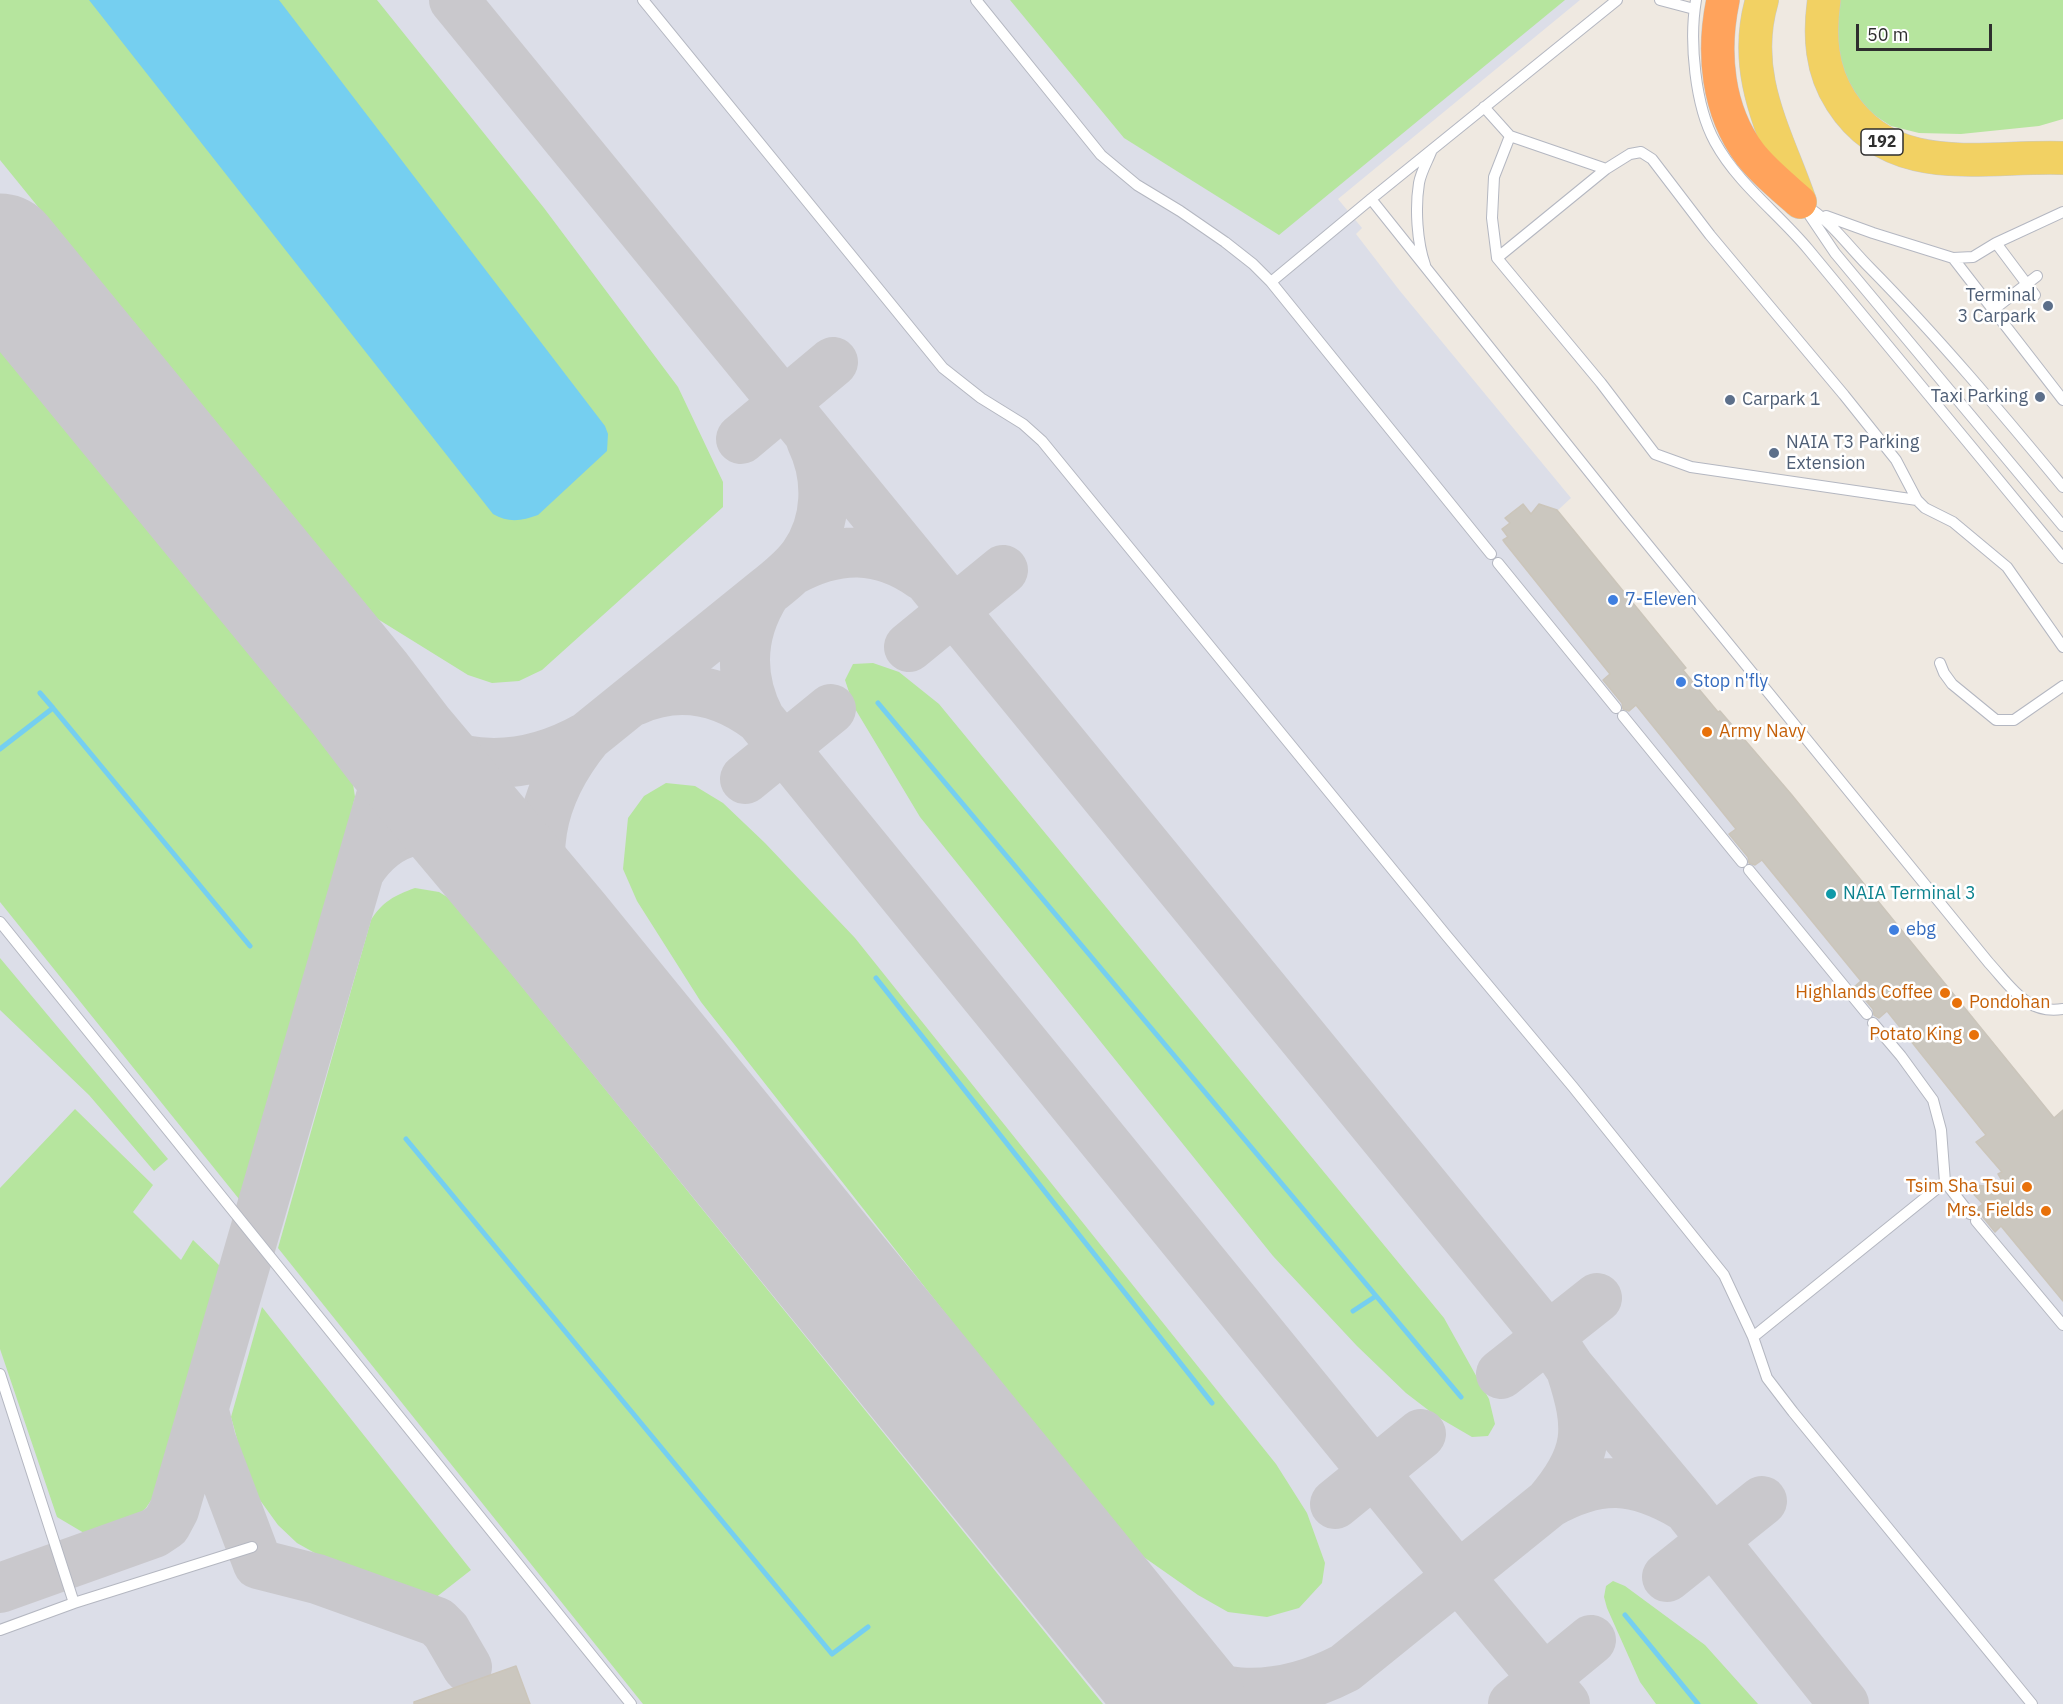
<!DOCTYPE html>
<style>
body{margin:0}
#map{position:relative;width:2063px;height:1704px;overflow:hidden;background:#efe9e1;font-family:"IBM Plex Sans",sans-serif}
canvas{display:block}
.scale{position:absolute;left:1856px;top:24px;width:136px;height:27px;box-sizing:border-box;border:3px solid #2e2e2e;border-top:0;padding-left:8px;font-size:18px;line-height:21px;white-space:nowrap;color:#2e2e2e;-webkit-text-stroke:4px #fff;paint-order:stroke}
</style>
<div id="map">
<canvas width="2063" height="1704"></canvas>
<div class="scale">50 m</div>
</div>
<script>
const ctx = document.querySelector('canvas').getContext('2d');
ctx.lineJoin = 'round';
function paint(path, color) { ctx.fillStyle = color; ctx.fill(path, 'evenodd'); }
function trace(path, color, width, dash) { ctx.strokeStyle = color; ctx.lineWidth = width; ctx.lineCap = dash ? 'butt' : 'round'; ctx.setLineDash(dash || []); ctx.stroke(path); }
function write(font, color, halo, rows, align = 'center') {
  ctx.font = font + ' "IBM Plex Sans",sans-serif'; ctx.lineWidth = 5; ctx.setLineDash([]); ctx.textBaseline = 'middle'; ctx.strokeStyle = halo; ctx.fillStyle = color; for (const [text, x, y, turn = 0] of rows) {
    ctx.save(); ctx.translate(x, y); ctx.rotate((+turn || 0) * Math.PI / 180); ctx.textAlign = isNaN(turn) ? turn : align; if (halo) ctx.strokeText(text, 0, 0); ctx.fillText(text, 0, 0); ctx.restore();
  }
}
const airport = new Path2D(`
 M0,0h1580l-242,199 24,29 -6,6 44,57 171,207 -14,13 129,157 -3,2 35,42 2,-1 71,83 263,323 9,-7v594h-2063z`);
const green = new Path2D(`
 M0,0h377l167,208 134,179 45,95v25l-181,163 -23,11 -27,2 -24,-8 -100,-62 -368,-453z
 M1010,0h555l-286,235 -155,-97z
 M1833,0h230v119l-24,7 -78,8 -42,-1 -28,-7 -31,-20 -29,-56z
 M0,347l352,430 3,20 -6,24 -110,378 -239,-297z
 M873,663l26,9 40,32 505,614 45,81 6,25 -7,12 -16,1 -36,-21 -30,-23 -49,-47 -84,-90 -353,-439 -66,-110 -9,-27 8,-16z
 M666,783l29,3 28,17 42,40 90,95 421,526 31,49 18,50 -3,20 -23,25 -32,9 -39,-5 -30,-17 -70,-49 -427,-544 -64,-101 -14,-32 5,-51 16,-22z
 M415,888l24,4 13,8 651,804h-460l-365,-456 93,-328c11,-18 24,-25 44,-32z
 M0,958l168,201 -14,12 -65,-76 -89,-85z
 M75,1109l78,76 -20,27 48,48 12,-20 27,26 -61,222 -13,20 -8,7 -54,18 -27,-16 -57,-168v-161z
 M262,1307l209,263 -50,39 -19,-15 -41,-15 -64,-36 -19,-18 -21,-29 -12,-28 -14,-51z
 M1613,1581l12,5 80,59 53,59h-102l-16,-22 -33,-74 -3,-11 2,-11z`);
const water = new Path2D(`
 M89,0h190l326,426 3,8 -1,17 -69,64c-16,6 -30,8 -45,-1z`);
const stream = new Path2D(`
 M878,703l583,694
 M53,708l197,238
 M0,749l53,-41 -13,-15
 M876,978l336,425
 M406,1139l426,515 36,-27
 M1353,1311l23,-15
 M1625,1615l73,89`);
const taxiway = new Path2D(`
 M454,0l1100,1344 16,24 117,140 157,196
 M741,439l92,-77
 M791,571c46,-25 89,-26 132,5
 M766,592c-26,41 -28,84 -6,127l698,857 107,128
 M909,647l94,-77
 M358,691c60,76 145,93 230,45l178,-144c14,-11 28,-22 38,-36 24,-34 25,-79 7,-116
 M634,701c44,-20 88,-11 126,18
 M745,779l86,-70
 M359,872c28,-45 77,-56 122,-28
 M557,933c-31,-72 -19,-136 31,-197
 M1501,1374l96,-76
 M204,1411l7,29 47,124 59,15 120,43 9,9 21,36
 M1549,1503c51,-28 85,-26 135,3
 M1335,1504l86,-70
 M1667,1577l95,-76
 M0,1588l154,-55 12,-8 8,-15 215,-741c2,-19 -1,-33 -10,-50
 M1141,1650c62,53 134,54 204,18l204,-165c41,-48 41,-75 22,-133
 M1513,1704l78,-64`);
const runway = new Path2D(`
 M0,255l358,436 42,55 157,187 628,771`);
const building = new Path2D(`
 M1523,504l8,10 8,-10 18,6 129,158 -3,2 35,42 2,-1 71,83 263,324 9,-8v191l-62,-75 -6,6 -13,-16 -5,-2 -1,-5 7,-5 -19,-20 42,4 -8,-14 4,-2 -26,-30 10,-7 -99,-124 -8,7 -5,-3 -1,-6 -19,-22 7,-6 -99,-121 -7,5 -6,-2 -1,-6 -19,-23 7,-5 -100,-124 -7,6 -6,-2 -1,-6 -19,-23 7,-6 -105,-131 -2,-3 5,-3 -6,-8 8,-6 -5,-5z
 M516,1666l14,38h-116v-2z`);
const lane = new Path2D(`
 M643,0l300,368 38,30 42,26 19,17 404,494 127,152 151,188 29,62 14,41 26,34 239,292
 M976,0l125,155 36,30 43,26 45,31 28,22 18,18 220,272
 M1660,0l34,9
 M1696,0c-7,41 -1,106 19,142 23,42 63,71 93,107 85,102 170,206 255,309
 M1484,107l26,29 96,33
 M1510,136l-16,41 -2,41 5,40 104,125 54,71 36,13 226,33
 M1371,199l255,319 363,445c22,24 38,52 74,46
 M1802,204l33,49 228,273
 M1805,205c27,17 43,41 65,63 69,70 131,144 193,219
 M1826,216l47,17 80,25 20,-1 23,-14 67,-31
 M1996,243l39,52
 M1497,258l109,-89 24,-15 11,-2 11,7 58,76 134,160 52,65 21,40 8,8 28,14 54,45 56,80
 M1953,258l110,142
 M1425,265c-8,-23 -10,-57 -6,-82 2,-11 8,-21 12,-31
 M1271,282l100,-83 246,-199
 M1993,310l44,-34
 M1498,563l118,145
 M1940,663l4,10 8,11 44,36h18l49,-34
 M1623,716l119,146
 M1749,870l118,144
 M0,922l631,782
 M1873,1023l28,33 32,44 8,30 4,52 25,32
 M1976,1221l87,104
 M1753,1337l192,-155
 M0,1374l74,229
 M0,1630l74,-27 178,-56`);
const primary = new Path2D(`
 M1762,0c-22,75 14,133 38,202
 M1824,0c-5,36 -3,70 17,101 51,80 143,54 222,57`);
const highway = new Path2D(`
 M1723,0c-11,52 -6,110 27,154 14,18 33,33 50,48`);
const markers = [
 [2048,306,6,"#5c6f8a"],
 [2040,397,6,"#5c6f8a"],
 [1730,400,6,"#5c6f8a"],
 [1774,453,6,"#5c6f8a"],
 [1613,600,6,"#3f7fe0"],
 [1681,682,6,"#3f7fe0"],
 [1707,732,6,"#e8710a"],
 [1831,894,6,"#0f9aa8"],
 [1894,930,6,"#3f7fe0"],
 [1945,993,6,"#e8710a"],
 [1957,1003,6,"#e8710a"],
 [1974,1035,6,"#e8710a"],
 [2027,1187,6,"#e8710a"],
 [2046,1211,6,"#e8710a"]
];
const shields = [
 [1882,142,42]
];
const shieldNames = [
 ["192",1882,142]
];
const serviceNames = [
 ["Terminal",2036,296],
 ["3 Carpark",2036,317],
 ["Taxi Parking",2028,397],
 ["Carpark 1",1742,400,"left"],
 ["NAIA T3 Parking",1786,443,"left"],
 ["Extension",1786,464,"left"]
];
const shopNames = [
 ["7-Eleven",1625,600],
 ["Stop n'fly",1693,682],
 ["ebg",1906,930]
];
const foodNames = [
 ["Army Navy",1719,732,"left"],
 ["Highlands Coffee",1933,993],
 ["Pondohan",1969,1003,"left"],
 ["Potato King",1962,1035],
 ["Tsim Sha Tsui",2015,1187],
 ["Mrs. Fields",2034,1211]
];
const cultureNames = [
 ["NAIA Terminal 3",1843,894]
];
paint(airport, '#dcdee8');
paint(green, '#b6e59e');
paint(water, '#75cff0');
trace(stream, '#75cff0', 5);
trace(taxiway, '#c9c8cc', 50);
trace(runway, '#c9c8cc', 123);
paint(building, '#cbc7bf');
trace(building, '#cbc5ba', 1.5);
trace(lane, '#b4b7c1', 12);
trace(primary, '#c9c9c9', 34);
trace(highway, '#c9c9c9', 34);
trace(lane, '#fff', 10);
trace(primary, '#f2d163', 33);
trace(highway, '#ffa35c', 33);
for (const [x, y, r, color] of markers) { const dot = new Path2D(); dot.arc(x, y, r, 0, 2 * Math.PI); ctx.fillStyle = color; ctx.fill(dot); trace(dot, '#fff', 2); }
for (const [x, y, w] of shields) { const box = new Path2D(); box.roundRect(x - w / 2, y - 13, w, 26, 4.5); ctx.fillStyle = '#fff'; ctx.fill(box); trace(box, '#2e2e2e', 1.5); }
write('bold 16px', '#2e2e2e', null, shieldNames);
write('18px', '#4e5e75', '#fff', serviceNames, 'right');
write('18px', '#366cbe', '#fff', shopNames, 'left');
write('18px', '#c56008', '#fff', foodNames, 'right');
write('18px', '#0d838f', '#fff', cultureNames, 'left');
</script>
